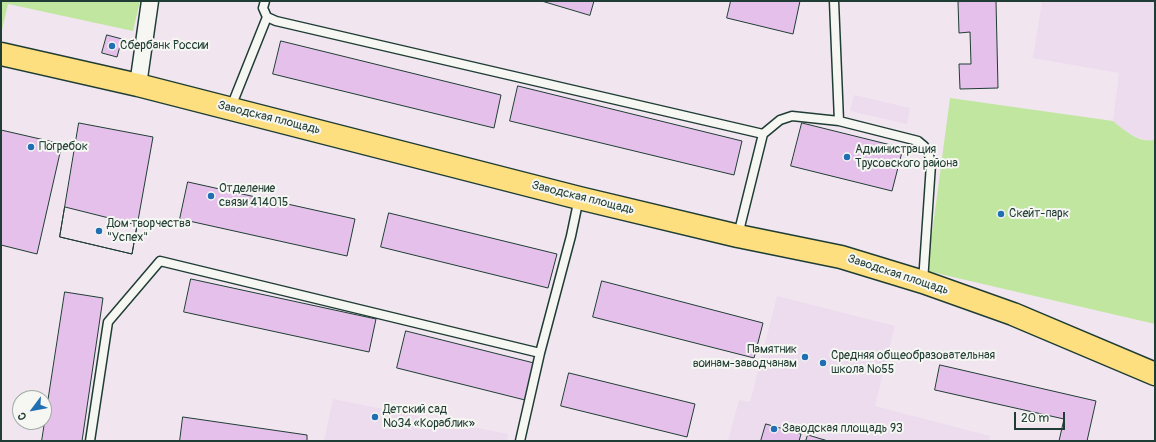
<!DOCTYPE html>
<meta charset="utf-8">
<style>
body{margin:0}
#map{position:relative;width:1156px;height:442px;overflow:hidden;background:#f1e6f0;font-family:Pangolin,sans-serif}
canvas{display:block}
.frame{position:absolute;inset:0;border:2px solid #1f3d34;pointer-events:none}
.north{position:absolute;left:12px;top:390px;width:40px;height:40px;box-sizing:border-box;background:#f6f6f2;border:1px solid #a0aca6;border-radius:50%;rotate:238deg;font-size:11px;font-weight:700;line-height:16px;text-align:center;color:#1f3d34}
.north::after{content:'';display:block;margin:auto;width:14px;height:18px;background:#1f6fb2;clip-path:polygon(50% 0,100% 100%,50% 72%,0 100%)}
.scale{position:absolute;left:1014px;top:412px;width:51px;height:18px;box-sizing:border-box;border:2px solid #1f3d34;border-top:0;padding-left:5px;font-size:12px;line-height:14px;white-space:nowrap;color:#1f3d34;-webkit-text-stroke:3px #f6f6f2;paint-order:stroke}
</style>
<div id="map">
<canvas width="1156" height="442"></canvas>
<div class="frame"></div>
<div class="north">С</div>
<div class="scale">20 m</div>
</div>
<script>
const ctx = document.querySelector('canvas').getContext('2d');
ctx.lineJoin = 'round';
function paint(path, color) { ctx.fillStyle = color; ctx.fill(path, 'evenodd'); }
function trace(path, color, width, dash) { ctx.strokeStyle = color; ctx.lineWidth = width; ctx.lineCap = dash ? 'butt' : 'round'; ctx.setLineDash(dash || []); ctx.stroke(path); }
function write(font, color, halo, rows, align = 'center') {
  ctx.font = font + ' Pangolin,sans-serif'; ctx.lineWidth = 4; ctx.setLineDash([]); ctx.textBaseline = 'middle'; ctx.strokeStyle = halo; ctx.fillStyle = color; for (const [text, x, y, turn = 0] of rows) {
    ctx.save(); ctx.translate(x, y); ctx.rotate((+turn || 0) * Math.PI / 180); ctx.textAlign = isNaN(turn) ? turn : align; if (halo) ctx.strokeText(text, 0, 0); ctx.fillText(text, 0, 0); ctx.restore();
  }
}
const built = new Path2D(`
 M1042,1h113v139l-4,1 -22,-6 -16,-14 6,-48 -86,-15z
 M854,95l56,13 -3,16 -57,-13z
 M777,296l118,30 -20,80 115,30 -1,5h-261l11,-41 11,2z
 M333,399l175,35 -1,7h-183z`);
const green = new Path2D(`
 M1,1h139l-7,30 -125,-27 -7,30z
 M950,98l163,23c12,10 25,22 42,19v184l-228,-53z`);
const building = new Path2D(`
 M542,1h52l-4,14z
 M731,1h69l-7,33 -66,-16z
 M996,1l2,87 -38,1 -1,-25h12l-1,-32 -11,1 -1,-31z
 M107,35l15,4 -5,18 -15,-4z
 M281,41l220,54 -7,33 -221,-54z
 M518,86l224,55 -8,34 -224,-54z
 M79,123l74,14 -21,117 -72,-17z
 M802,123l101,25 -11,43 -101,-25z
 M1,130l61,14 -25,110 -36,-9z
 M188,182l167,37 -8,37 -167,-37z
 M65,207l72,18 -5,29 -72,-17z
 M389,213l168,41 -9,34 -167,-41z
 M191,279l185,40 -7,33 -185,-40z
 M602,281l161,42 -9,35 -161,-41z
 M65,292l38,6 -21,143h-40z
 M406,331l128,32 -9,37 -128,-32z
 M940,365l156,36 -9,40h-28l5,-22 -129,-29z
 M569,373l126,31 -8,33 -126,-31z
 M183,417l124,18v6h-127z
 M766,424l35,10 -2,7h-38z
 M808,435l20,6h-22z`);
const service = new Path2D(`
 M265,1l-2,7 4,9 9,4 487,113 -25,101
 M834,1l5,120
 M231,107l36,-90
 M763,134l17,-14 12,-4 47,5 79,20 6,5 5,9 2,9 -8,118
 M90,441l18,-119 52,-61 380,92
 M520,441l20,-88 31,-117 8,-38`);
const minor = new Path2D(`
 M138,85l12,-84`);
const primary = new Path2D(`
 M1,54l137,31 441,113 159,38 103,21 82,25 90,32 142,60`);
const markers = [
 [112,46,4,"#1f6fb2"],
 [31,147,4,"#1f6fb2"],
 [847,157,4,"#1f6fb2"],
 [211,196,4,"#1f6fb2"],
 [1001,214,4,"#1f6fb2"],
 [99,231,4,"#1f6fb2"],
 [805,357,4,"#1f6fb2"],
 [823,363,4,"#1f6fb2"],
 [375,417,4,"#1f6fb2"],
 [774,429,4,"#1f6fb2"]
];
const poiNames = [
 ["Сбербанк России",120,46],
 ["Погребок",39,147],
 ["Администрация",855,150],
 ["Трусовского района",855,164],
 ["Отделение",219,189],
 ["связи 414015",219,203],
 ["Скейт-парк",1009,214],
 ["Дом творчества",107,224],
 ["\"Успех\"",107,238],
 ["Памятник",797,350,"right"],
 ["воинам-заводчанам",797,364,"right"],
 ["Средняя общеобразовательная",831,356],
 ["школа №55",831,370],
 ["Детский сад",383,410],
 ["№34 «Кораблик»",383,424],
 ["Заводская площадь 93",782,429]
];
const streetNames = [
 ["Заводская площадь",269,118,14],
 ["Заводская площадь",583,198,14],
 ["Заводская площадь",898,275,18]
];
paint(built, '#eddbee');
paint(green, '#c1e6a0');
paint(building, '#e5c0ea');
trace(building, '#1f3d34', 1);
trace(service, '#1f3d34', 11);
trace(minor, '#1f3d34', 19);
trace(primary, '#1f3d34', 25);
trace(service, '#f6f6f2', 8);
trace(minor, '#f6f6f2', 16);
trace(primary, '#fddf80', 22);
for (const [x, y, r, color] of markers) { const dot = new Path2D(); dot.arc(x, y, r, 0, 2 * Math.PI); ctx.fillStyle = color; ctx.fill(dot); trace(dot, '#f6f6f2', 1.5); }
write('12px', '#1f3d34', '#f6f6f2', poiNames, 'left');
write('12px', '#1f3d34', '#f6f6f2', streetNames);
</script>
